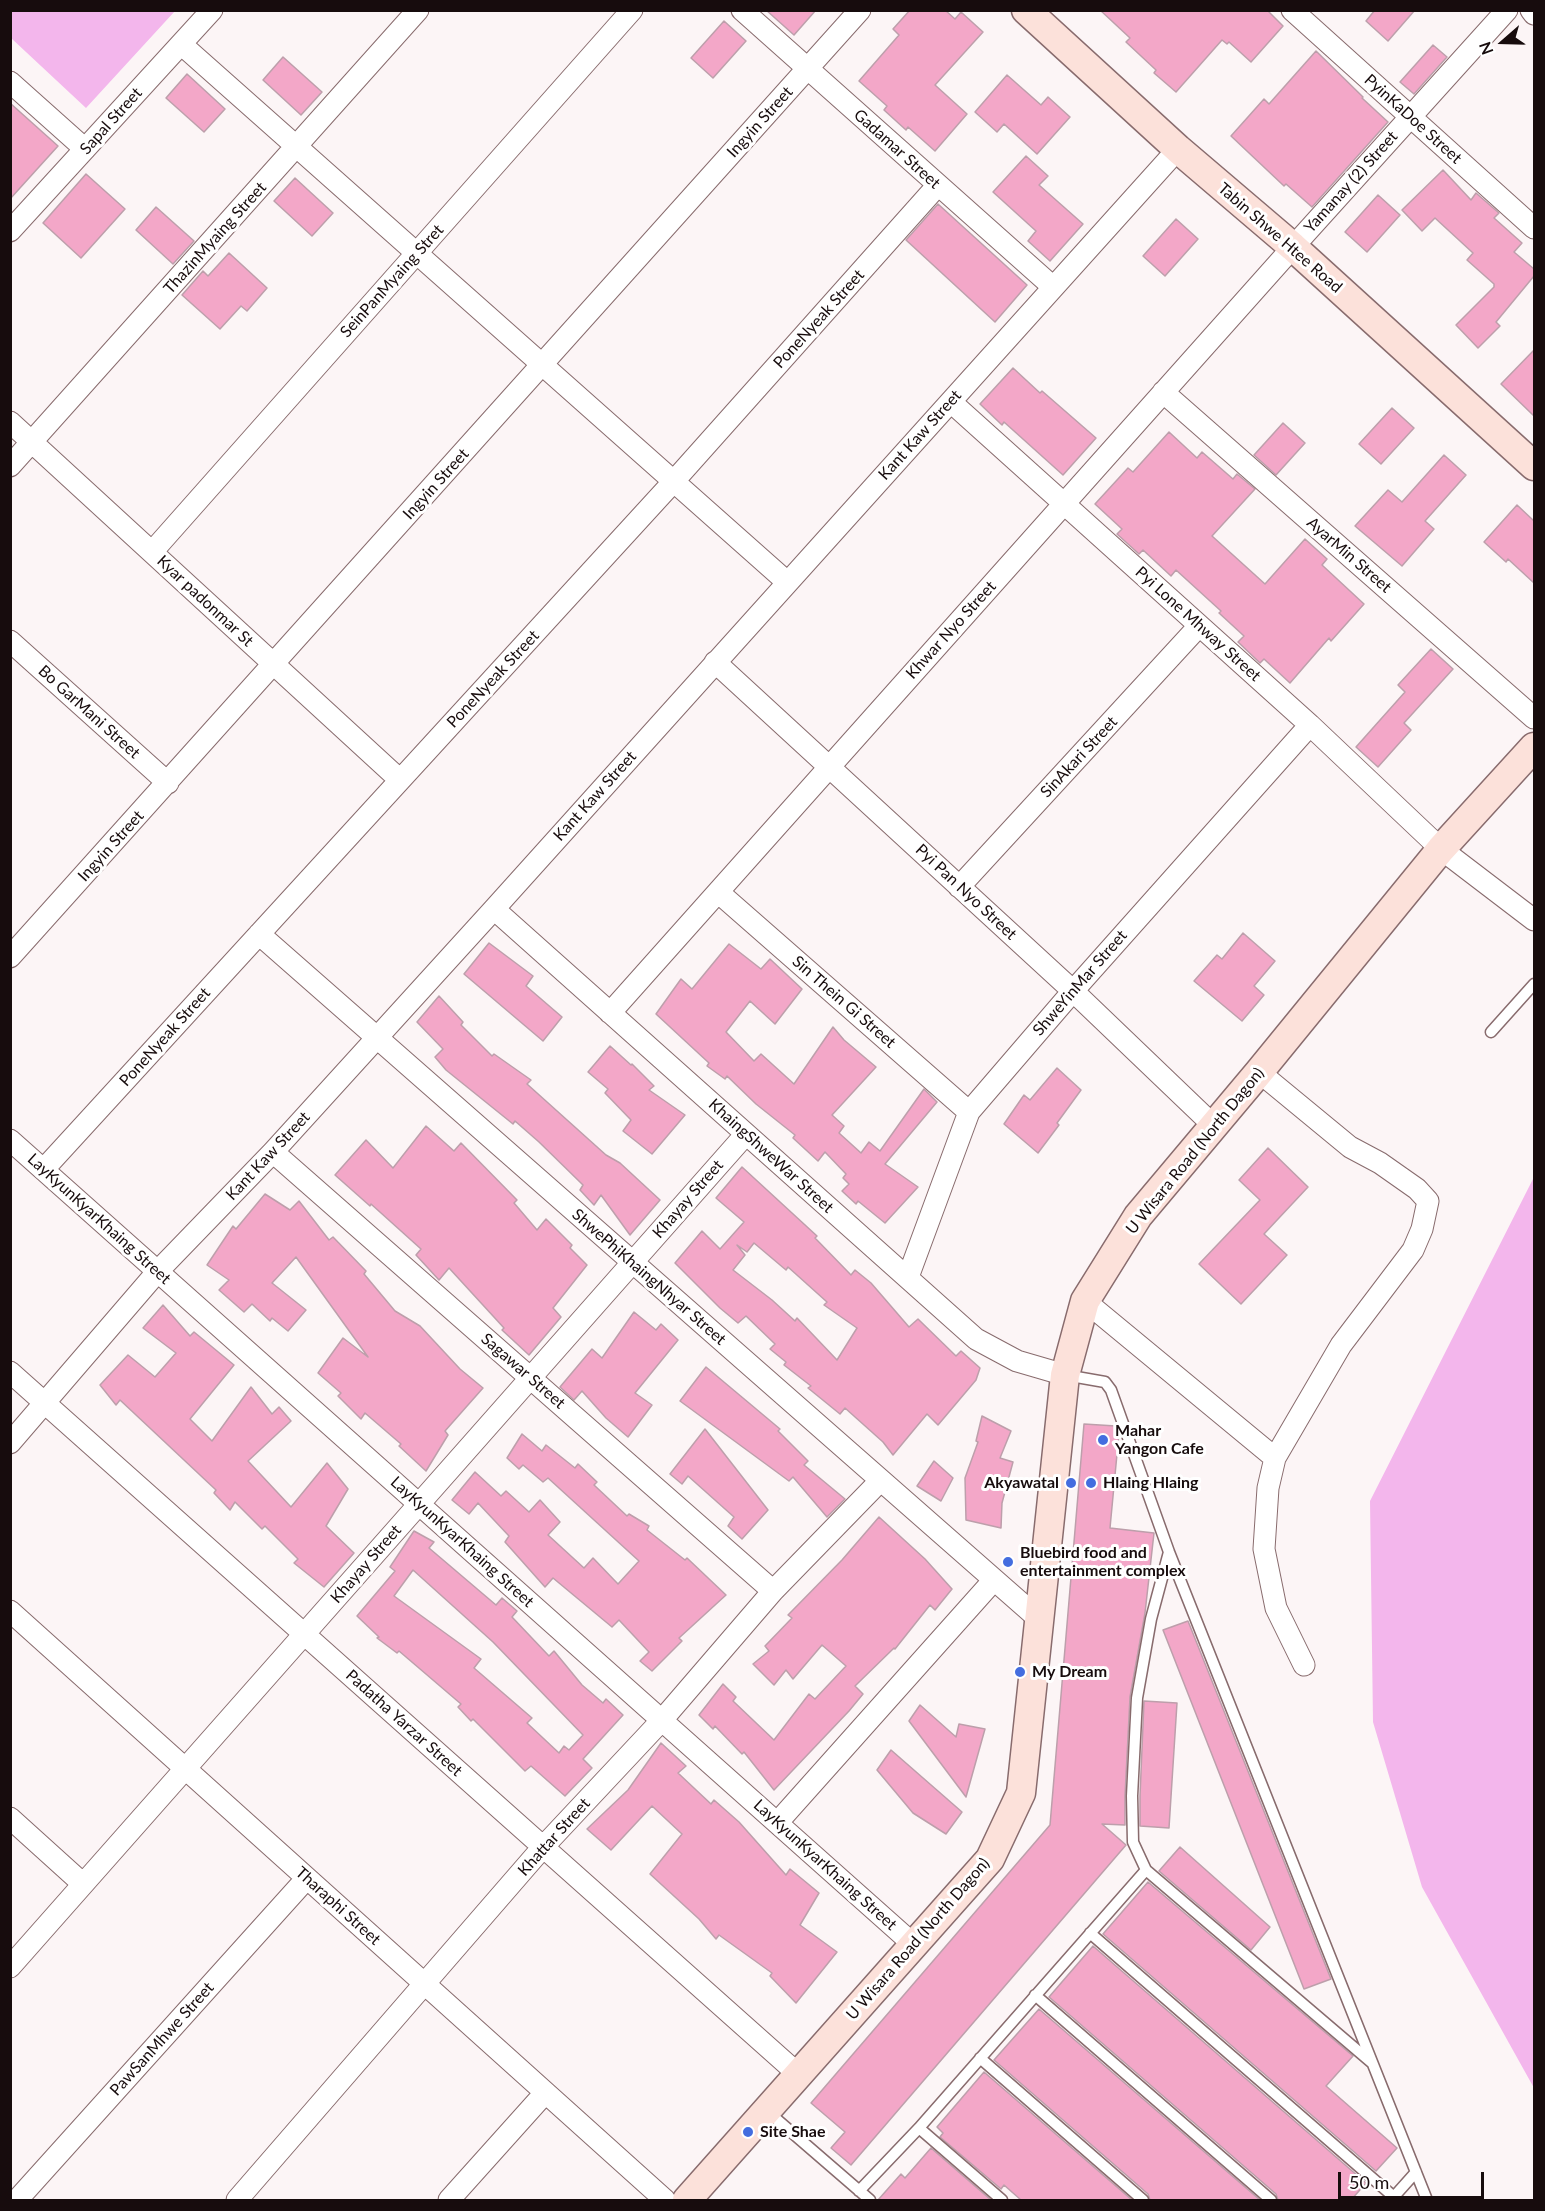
<!DOCTYPE html>
<style>
body{margin:0}
#map{position:relative;width:1545px;height:2211px;overflow:hidden;background:#fcf5f6;font-family:Lato,sans-serif}
canvas{display:block}
.frame{position:absolute;inset:0;border:12px solid #170c0d;pointer-events:none}
.north{position:absolute;left:1473px;top:12px;width:60px;height:60px;-webkit-text-stroke:4px #fff;paint-order:stroke;rotate:250deg;font-size:16px;font-weight:700;line-height:24px;text-align:center;color:#170c0d}
.north::after{content:'';display:block;margin:auto;width:21px;height:27px;background:#170c0d;clip-path:polygon(50% 0,100% 100%,50% 72%,0 100%)}
.scale{position:absolute;left:1338px;top:2172px;width:146px;height:27px;box-sizing:border-box;border:3px solid #170c0d;border-top:0;padding-left:8px;font-size:18px;line-height:21px;white-space:nowrap;color:#170c0d;-webkit-text-stroke:4px #fff;paint-order:stroke}
</style>
<div id="map">
<canvas width="1545" height="2211"></canvas>
<div class="frame"></div>
<div class="north">N</div>
<div class="scale">50 m</div>
</div>
<script>
const ctx = document.querySelector('canvas').getContext('2d');
ctx.lineJoin = 'round';
function paint(path, color) { ctx.fillStyle = color; ctx.fill(path, 'evenodd'); }
function trace(path, color, width, dash) { ctx.strokeStyle = color; ctx.lineWidth = width; ctx.lineCap = dash ? 'butt' : 'round'; ctx.setLineDash(dash || []); ctx.stroke(path); }
function write(font, color, halo, rows, align = 'center') {
  ctx.font = font + ' Lato,sans-serif'; ctx.lineWidth = 6; ctx.setLineDash([]); ctx.textBaseline = 'middle'; ctx.strokeStyle = halo; ctx.fillStyle = color; for (const [text, x, y, turn = 0] of rows) {
    ctx.save(); ctx.translate(x, y); ctx.rotate((+turn || 0) * Math.PI / 180); ctx.textAlign = isNaN(turn) ? turn : align; if (halo) ctx.strokeText(text, 0, 0); ctx.fillText(text, 0, 0); ctx.restore();
  }
}
const water = new Path2D(`
 M10,11l1,-1 164,1 -89,97 -75,-70z
 M1534,1177v911l-112,-201 -49,-165 -3,-221z`);
const building = new Path2D(`
 M766,10h50l-22,25z
 M910,10h35l10,9 6,-7 22,20 -48,53 32,29 -32,37 -27,-24 -2,3 -22,-20 3,-4 -28,-25 40,-46 -6,-6z
 M1100,10h167l16,16 -32,36 -22,-20 -2,2 -5,-4 -46,52 -22,-19 2,-3 -30,-28 4,-4z
 M1375,10h40l-27,31 -22,-20z
 M724,21l22,20 -33,37 -22,-20z
 M1433,45l14,12 -33,37 -14,-12z
 M1316,51l47,46 -1,1 26,24 -76,85 -26,-23 -2,2 -53,-50 33,-37 5,5z
 M283,57l39,35 -21,23 -38,-35z
 M187,74l38,35 -21,23 -38,-34z
 M1007,75l34,30 7,-8 22,20 -33,37 -33,-30 -7,8 -22,-20z
 M10,103l48,43 -48,53z
 M1026,156l22,20 -9,9 44,39 -33,37 -22,-20 8,-10 -43,-39z
 M1443,170l28,30 5,-7 23,20 -5,5 28,25 -8,9 20,17v7l-38,46 4,4 -22,22 -22,-23 38,-38v-3l-27,-24 6,-7 -38,-35 -13,13 -20,-21z
 M86,174l39,35 -44,49 -38,-35z
 M295,178l38,35 -21,23 -38,-35z
 M1378,195l22,20 -33,37 -22,-20z
 M938,204l89,81 -32,37 -89,-82z
 M156,207l38,34 -21,23 -37,-34z
 M1176,219l22,20 -33,37 -22,-20z
 M229,253l38,35 -20,23 -6,-5 -21,23 -38,-34 21,-24 5,5z
 M1534,350v66l-33,-32z
 M1013,368l27,25 2,-2 54,47 -33,37 -59,-53 -2,3 -22,-21z
 M1392,408l22,20 -33,36 -22,-20z
 M1283,423l22,20 -29,32 -22,-20z
 M1169,432l28,26 5,-6 31,27 4,-5 18,15 -43,47 53,48 40,-45 22,20 -5,6 42,39 -33,37 -2,-3 -39,45 -26,-24 -4,4 -22,-21 6,-6 -25,-23 2,-2 -45,-41 -5,6 -28,-26 -4,4 -22,-20 5,-5 -27,-25 33,-36 5,4z
 M1444,455l22,20 -41,46 9,8 -32,37 -47,-40 33,-36 14,12z
 M1517,505l17,16v62l-26,-24 -2,3 -22,-20z
 M1431,649l22,20 -49,54 7,7 -33,37 -22,-20 49,-55 -7,-7z
 M1243,933l32,28 -21,25 10,9 -22,26 -48,-40 23,-26 5,4z
 M489,943l44,33 -7,10 36,31 -19,24 -79,-67z
 M729,944l32,25 9,-10 32,30 -27,35 -25,-23 -24,31 28,29 7,-7 33,30 39,-57 11,13 32,27 -44,48 12,11 -5,7 22,20 8,-11 11,9 44,-62 13,13 -52,62 33,23 -33,36 -27,-22 -2,3 -14,-13 7,-7 -6,-6 3,-4 -21,-22 -7,9 -25,-23 2,-3 -39,-31 -29,-28 -2,3 -18,-13 2,-3 -53,-49 25,-35 11,10z
 M439,996l24,26 -2,3 31,31 2,-2 37,26 -4,4 79,71 14,8 40,37 -30,35 -29,-40 -7,10 -14,-15 3,-5 -44,-43 -24,-21 -2,3 -67,-54 -11,-13 8,-8 -26,-27z
 M610,1046l21,19 1,-1 22,22 -5,4 36,25 -33,39 -29,-23 8,-11 -26,-27 3,-4 -20,-17z
 M1057,1068l24,22 -24,33 2,2 -21,28 -34,-29 20,-29 6,5z
 M426,1126l28,25 7,-8 56,57 -3,3 23,27 9,-11 26,26 -2,3 17,17 -34,43 8,9 -32,38 -27,-25 2,-2 -55,-60 -10,12 -23,-25 5,-6 -50,-45 -1,2 -35,-31 31,-35 27,28z
 M1268,1148l40,39 -44,47 23,21 -46,49 -42,-40 61,-64 -21,-20z
 M742,1167l75,69 -2,2 36,37 4,-5 16,13 38,44 9,-8 38,37 5,-5 19,17 -4,12 -38,45 -11,-11 -34,41 -10,-13 -38,-34 -5,6 -32,-26 3,-2 -27,-21 2,-3 -16,-13 5,-5 -29,-28 -8,7 -18,-15 -45,-45 27,-32 18,18 24,-27 -28,-24zM754,1243l32,27 2,-3 39,35 -3,3 33,23 -20,32 -40,-42 -2,3 -23,-21 -39,-30 12,-15 -8,-10 10,7z
 M265,1194l25,16 9,-9 30,39 4,-3 33,34 -2,3 31,37 25,15 40,43 23,19 -38,43 3,4 -22,36 -27,-25 2,-2 -36,-31 -4,6 -23,-23 3,-3 -23,-20 25,-35 25,19 -72,-100 -24,26 34,27 -18,21 -16,-13 -2,3 -18,-17 -8,8 -25,-22 10,-10 -22,-15 26,-39 3,3z
 M163,1305l27,31 4,-4 40,33 -44,54 22,22 39,-54 21,27 7,-7 12,14 -43,40 43,46 36,-44 21,26 -22,37 28,27 -30,34 -30,-24 4,-4 -33,-33 -3,3 -27,-27 -5,8 -16,-17 2,-3 -96,-90 -4,5 -16,-20 28,-30 27,22 21,-24 -33,-25z
 M634,1312l22,18 5,-6 17,16 -43,53 17,12 -24,32 -22,-19 -24,-27 -8,9 -14,-13 32,-38 10,9z
 M706,1367l74,62 -2,2 30,30 -4,4 41,34 -18,18 -34,-40 -4,4 -109,-80z
 M982,1416l29,15 -11,27 13,4 -11,41 -1,25 -35,-8 -1,-42 13,-36 -2,-1z
 M1084,1424l32,2 3,7 -9,95 44,5 -9,80 -15,84 -5,99v29l-23,-1 24,21 -275,320 -20,-17 14,-16 -34,-29 239,-278z
 M705,1429l63,81 -26,29 -14,-13 6,-9 -46,-41 -6,8 -12,-10z
 M522,1434l20,17 4,-6 29,23 3,-4 19,18 -3,3 33,31 2,-2 20,12 -2,4 38,30 2,-2 39,37 -47,43 3,3 -30,30 -12,-10 9,-9 -30,-32 -7,7 -59,-49 -8,9 -40,-45 4,-6 -31,-33 -9,11 -17,-14 23,-28 26,24 5,-5 23,21 11,-12 20,22 -12,13 36,33 9,-10 25,26 21,-23 -91,-83 -5,4 -20,-17 -4,4 -12,-11z
 M934,1461l19,17 -12,23 -24,-15z
 M879,1517l46,42 27,30 -17,21 -5,-5 -35,44 -1,-1 -39,38 8,8 -14,17 -75,79 -30,-38 -2,2 -27,-28 -2,3 -14,-14 24,-31 13,13 -3,4 41,39 35,-46 6,5 31,-33 -24,-21 -29,34 -7,-9 -12,15 -21,-21 16,-13 -4,-5 27,-28 -4,-3 54,-55z
 M414,1531l20,11 -5,6 67,57 6,-7 15,13 -5,6 37,39 5,-5 28,34 21,18 3,-4 17,16 -40,44 9,9 -27,28 -34,-30 -6,5 -52,-52 -2,2 -13,-14 3,-3 -62,-53 -2,2 -20,-15 2,-1 -22,-21 38,-45 -5,-4zM413,1570l80,72 90,93 -14,15 -5,-4 -5,7 -32,-30 5,-5 -58,-50 7,-9 -87,-63z
 M1188,1621l143,358 -27,10 -141,-359z
 M1144,1701l33,2 -8,125 -29,-2v-30z
 M920,1705l36,32 3,-13 26,5 -19,68 -57,-76z
 M661,1743l25,23 -8,7 33,31 3,-4 25,22 47,53 4,-6 29,24 -19,32 37,27 -41,51 -26,-27 2,-3 -53,-38 -3,4 -17,-20 -49,-45 32,-40 -30,-28 -41,44 -24,-21 41,-39z
 M891,1750l71,62 -16,22 -33,-21 -36,-43z
 M1180,1847l90,80 -19,23 -92,-79z
 M1148,1882l205,174 -27,30 71,62 -21,23 -273,-237z
 M1093,1946l273,237 -15,17h-73l-2,-6 -227,-197z
 M1039,2009l221,191h-110l-2,-6 -154,-134z
 M984,2072l148,128h-111l-17,-15 -3,4 -61,-52 3,-4 -6,-6z
 M931,2148l60,52h-113l23,-26 4,4z`);
const lane = new Path2D(`
 M1491,1032l43,-48
 M1065,1375l40,7 6,8 58,162 258,648
 M1169,1552l-18,67 -14,79 -5,98 1,46 13,28 225,192
 M1090,1933l304,264
 M1035,1995l236,205
 M980,2058l163,142
 M767,2111l103,89
 M919,2128l83,72
 M859,2191l60,-63 227,-258
 M1391,2200l25,-28`);
const street = new Path2D(`
 M742,10l311,277
 M1292,10l242,218
 M1531,10l3,4
 M181,44l606,538
 M10,82l75,67
 M10,231l202,-221
 M1163,392l371,326
 M951,402l359,323 131,124 93,71
 M10,422l390,358
 M10,466l408,-456
 M152,552l480,-542
 M10,641l158,142
 M715,662l358,329 141,135
 M959,887l240,-261
 M718,892l251,220
 M494,909l482,430 41,22 48,14
 M259,934l780,685
 M10,957l850,-947
 M610,1013l683,-766 214,-237
 M10,1140l903,804
 M273,1152l500,439
 M44,1169l630,-688 264,-296
 M908,1277l61,-165 104,-121 237,-266
 M1085,1301l190,157 66,-113 72,-95 9,-21 6,-28 -11,-12 -37,-26 -30,-16 -91,-75
 M10,1372l788,702
 M10,1443l148,-172 115,-119 221,-243 684,-760
 M1275,1458l-7,30 -4,61 12,59 28,57
 M10,1611l655,589
 M10,1818l73,66
 M777,1823l216,-242
 M10,1967l736,-833
 M17,2200l290,-322
 M237,2200l306,-353 119,-127 111,-129 107,-110
 M449,2200l96,-107`);
const secondary = new Path2D(`
 M1026,10l152,139 115,98 241,219
 M687,2200l303,-341 31,-66 44,-418 20,-74 53,-85 121,-144 182,-223 93,-102`);
const markers = [
 [1103,1440,6,"#446ddf"],
 [1071,1483,6,"#446ddf"],
 [1091,1483,6,"#446ddf"],
 [1008,1562,6,"#446ddf"],
 [1020,1672,6,"#446ddf"],
 [748,2132,6,"#446ddf"]
];
const streetNames = [
 ["PyinKaDoe Street",1413,119,42],
 ["Sapal Street",111,121,-48],
 ["Ingyin Street",760,122,-48],
 ["Gadamar Street",897,149,42],
 ["Yamanay (2) Street",1351,182,-48],
 ["ThazinMyaing Street",215,238,-48],
 ["Tabin Shwe Htee Road",1280,238,41],
 ["SeinPanMyaing Stret",392,281,-48],
 ["PoneNyeak Street",819,319,-48],
 ["Kant Kaw Street",920,435,-48],
 ["Ingyin Street",436,484,-48],
 ["AyarMin Street",1349,555,41],
 ["Kyar padonmar St",205,601,43],
 ["Pyi Lone Mhway Street",1198,624,42],
 ["Khwar Nyo Street",951,630,-48],
 ["PoneNyeak Street",493,679,-47],
 ["Bo GarMani Street",89,712,42],
 ["SinAkari Street",1079,757,-47],
 ["Kant Kaw Street",595,796,-48],
 ["Ingyin Street",111,846,-48],
 ["Pyi Pan Nyo Street",966,892,43],
 ["ShweYinMar Street",1080,983,-49],
 ["Sin Thein Gi Street",844,1002,41],
 ["PoneNyeak Street",165,1037,-48],
 ["U Wisara Road (North Dagon)",1195,1151,-51],
 ["Kant Kaw Street",268,1156,-47],
 ["KhaingShweWar Street",771,1156,42],
 ["Khayay Street",688,1199,-49],
 ["LayKyunKyarKhaing Street",99,1219,42],
 ["ShwePhiKhaingNhyar Street",649,1277,41],
 ["Sagawar Street",523,1371,41],
 ["LayKyunKyarKhaing Street",462,1542,42],
 ["Khayay Street",366,1564,-49],
 ["Padatha Yarzar Street",404,1723,42],
 ["Khattar Street",554,1837,-48],
 ["LayKyunKyarKhaing Street",825,1865,42],
 ["Tharaphi Street",338,1906,42],
 ["U Wisara Road (North Dagon)",918,1939,-49],
 ["PawSanMhwe Street",162,2039,-48]
];
const poiNames = [
 ["Mahar",1115,1431],
 ["Yangon Cafe",1115,1449],
 ["Akyawatal",1059,1483,"right"],
 ["Hlaing Hlaing",1103,1483],
 ["Bluebird food and",1020,1553],
 ["entertainment complex",1020,1571],
 ["My Dream",1032,1672],
 ["Site Shae",760,2132]
];
paint(water, '#f3b6ec');
paint(building, '#f3a7c8');
trace(building, '#bd9fab', 1.5);
trace(lane, '#886b6d', 13);
trace(street, '#886b6d', 23);
trace(secondary, '#886b6d', 31);
trace(lane, '#fff', 10);
trace(street, '#fff', 21);
trace(secondary, '#fce1da', 28);
for (const [x, y, r, color] of markers) { const dot = new Path2D(); dot.arc(x, y, r, 0, 2 * Math.PI); ctx.fillStyle = color; ctx.fill(dot); trace(dot, '#fff', 2); }
write('16px', '#170c0d', '#fff', streetNames);
write('bold 16px', '#170c0d', '#fff', poiNames, 'left');
</script>
